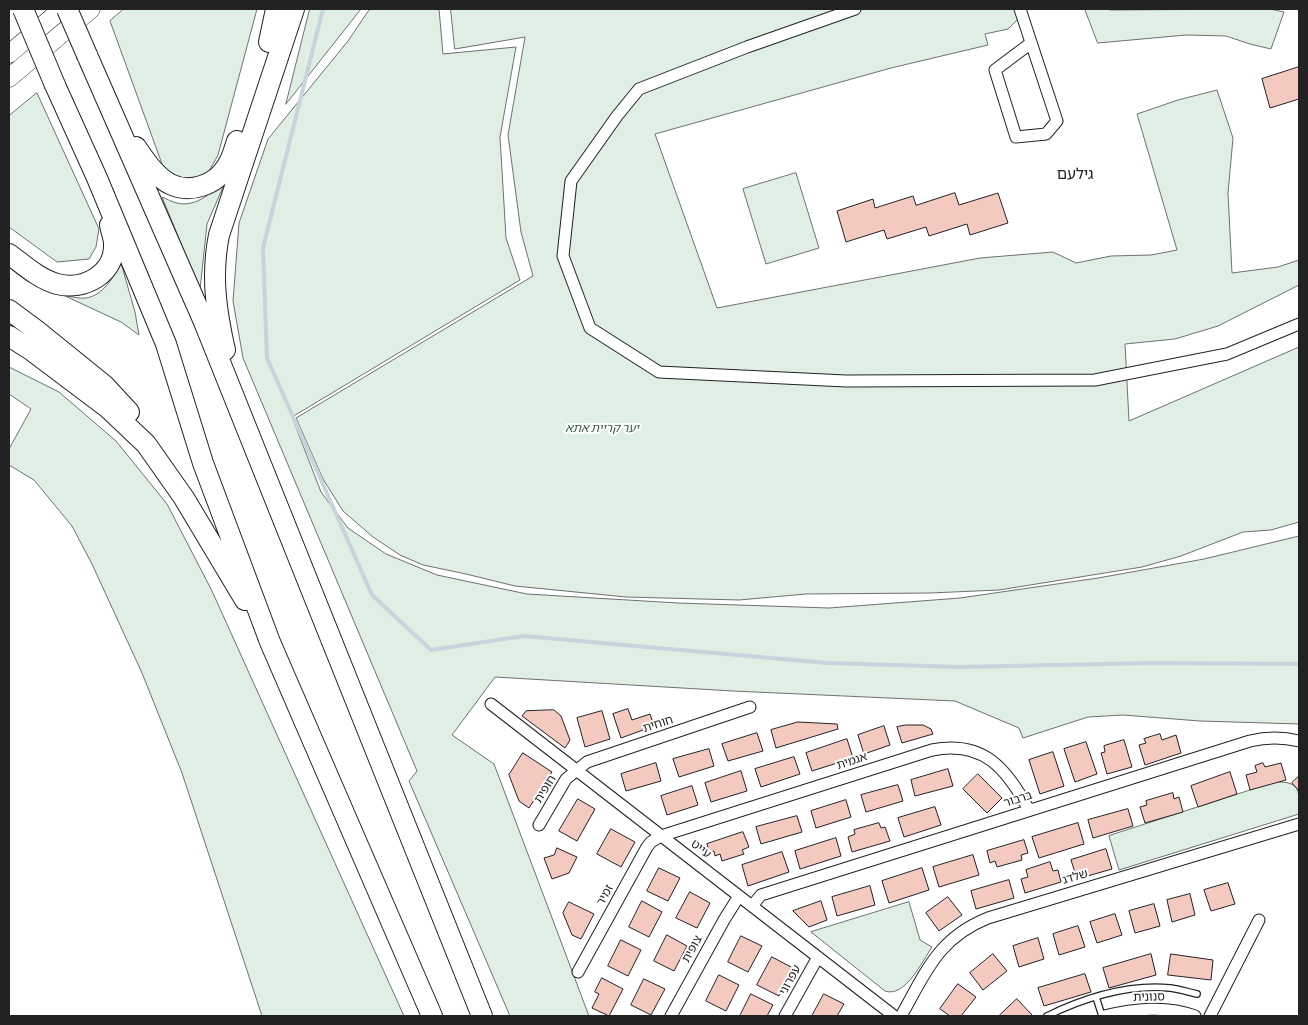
<!DOCTYPE html>
<meta charset="utf-8">
<style>
body{margin:0}
#map{position:relative;width:1308px;height:1025px;overflow:hidden;background:#fff;font-family:"Crimson Pro",serif}
canvas{display:block}
.frame{position:absolute;inset:0;border:10px solid #222;pointer-events:none}
</style>
<div id="map">
<canvas width="1308" height="1025"></canvas>
<div class="frame"></div>
</div>
<script>
const ctx = document.querySelector('canvas').getContext('2d');
ctx.lineJoin = 'round';
function paint(path, color) { ctx.fillStyle = color; ctx.fill(path, 'evenodd'); }
function trace(path, color, width, dash) { ctx.strokeStyle = color; ctx.lineWidth = width; ctx.lineCap = dash ? 'butt' : 'round'; ctx.setLineDash(dash || []); ctx.stroke(path); }
function write(font, color, halo, rows, align = 'center') {
  ctx.font = font + ' "Crimson Pro","Noto Sans Hebrew",serif'; ctx.lineWidth = 4; ctx.setLineDash([]); ctx.textBaseline = 'middle'; ctx.strokeStyle = halo; ctx.fillStyle = color; for (const [text, x, y, turn = 0] of rows) {
    ctx.save(); ctx.translate(x, y); ctx.rotate((+turn || 0) * Math.PI / 180); ctx.textAlign = isNaN(turn) ? turn : align; if (halo) ctx.strokeText(text, 0, 0); ctx.fillText(text, 0, 0); ctx.restore();
  }
}
const green = new Path2D(`
 M124,9h133l-39,146c-14,27 -18,27 -47,21l-9,-12 -52,-143z
 M310,9h51l-75,95z
 M370,9h69l4,45 73,-7 -16,90 6,101 14,42 -228,137 29,75 27,36 38,26 51,21 90,19 151,9 151,5 131,-10 138,-20 106,-19 95,-23v188l-99,-3 -77,-6 -35,2 -65,21 -4,-10 -64,-27 -222,-10 -238,-14 -43,58 42,29 95,252h-79l-101,-235 8,-10 -174,-413 -10,-57 6,-78 29,-84 80,-98z
 M451,9h577l-20,20 -23,5 3,11 -97,23 -236,66 62,174 263,-50 73,-6 23,11 35,-7 40,-1 26,-5 -40,-136 41,-14 39,-10 16,48 -5,55 4,80 46,-6 21,-7v25l-81,41 -43,13 -50,5 4,77 170,-74v175l-28,8 -28,2 -62,24 -39,11 -143,23 -69,3 -124,1 -67,6 -113,-3 -111,-11 -49,-12 -43,-9 -23,-10 -27,-18 -30,-26 -20,-32 -27,-61 237,-142 -12,-44 -13,-97 17,-98 -70,12z
 M1085,9h24l1,1 160,-1 14,3 -13,37 -21,-5 -24,-8 -40,-1 -88,8z
 M37,93l62,136 -3,18 -7,12 -32,3 -48,-35v-111z
 M796,173l23,75 -53,16 -23,-75z
 M226,180l-19,44 -7,66 -38,-93c5,2 10,5 15,6 19,5 37,-12 49,-23z
 M121,263l14,49 4,23 -18,-13 -58,-27c6,1 16,4 23,3 18,-3 27,-21 35,-35z
 M9,367l50,25 57,49 51,63 45,87 192,425h-142l-80,-243 -40,-100 -50,-109 -20,-38 -38,-46 -25,-15v-16l22,-40 -22,-15z
 M1275,782c27,-1 24,10 24,32l-180,56 -10,-34z
 M909,902l11,38 12,7c-10,15 -27,51 -47,44l-74,-59z`);
const stream = new Path2D(`
 M323,9l-60,239 4,110 105,237 59,55 93,-14 303,27 134,4 192,-4 146,1`);
const building = new Path2D(`
 M1299,67v32l-29,9 -8,-29z
 M955,193l4,12 39,-12 10,30 -38,12 -3,-11 -38,12 -3,-9 -39,12 -3,-9 -38,12 -9,-31 36,-12 2,9 38,-12 3,9z
 M628,709l4,11 18,-6 4,12 -33,12 -8,-24z
 M554,710l7,6 9,24 -5,8 -43,-32 4,-5z
 M602,711l8,28 -25,8 -8,-29z
 M798,722l39,2 1,5 -62,19 -5,-18z
 M906,725h17l8,4 2,5 -31,9 -5,-16z
 M884,726l6,19 -26,9 -6,-19z
 M757,733l6,18 -35,10 -6,-17z
 M1160,734l2,6 14,-5 5,18 -36,12 -6,-20 7,-2 -2,-4z
 M847,739l6,19 -41,13 -6,-18z
 M1124,740l8,27 -25,7 -6,-21 4,-1 -1,-6z
 M1086,742l11,32 -22,8 -11,-33z
 M709,749l5,17 -35,11 -6,-18z
 M1053,752l11,34 -24,8 -11,-34z
 M523,753l29,19 -23,36 -10,-7 -10,-26z
 M794,757l6,17 -39,13 -6,-18z
 M656,763l5,18 -35,10 -5,-17z
 M1263,763l2,4 16,-4 5,17 -36,10 -4,-15 11,-3 -2,-6z
 M948,769l5,17 -38,10 -4,-16z
 M741,771l6,20 -36,11 -6,-19z
 M1230,772l7,22 -39,13 -7,-21z
 M978,774l24,24 -15,15 -24,-24z
 M1299,776v15l-7,-8z
 M898,785l5,16 -37,11 -5,-17z
 M692,786l6,19 -31,10 -6,-19z
 M1173,793l1,6 5,-2 4,15 -38,11 -5,-16 7,-2 -1,-4z
 M578,799l17,10 -18,32 -18,-10z
 M846,800l5,17 -35,11 -5,-17z
 M935,807l6,18 -37,12 -6,-19z
 M1128,809l5,17 -40,12 -5,-18z
 M797,816l5,16 -41,12 -5,-17z
 M879,823l2,5 4,-1 5,14 -38,11 -4,-15 7,-3 -1,-4z
 M1078,823l6,21 -45,14 -7,-21z
 M611,829l24,13 -14,25 -24,-13z
 M743,832l6,15 -7,3 2,4 -22,7 -2,-7 -5,2 -1,-5 -5,1 -2,-8z
 M836,838l5,18 -41,13 -5,-18z
 M1024,840l4,13 -7,2 1,5 -25,7 -2,-6 -5,2 -3,-12z
 M557,848l20,9 -8,16 -17,6 -8,-21 10,-3z
 M1106,849l6,20 -35,10 -6,-19z
 M782,852l7,20 -41,14 -6,-21z
 M973,855l6,20 -40,12 -6,-20z
 M1050,862l3,9 5,-1 3,12 -36,11 -4,-14 7,-2 -2,-7z
 M659,868l21,10 -12,23 -21,-10z
 M922,868l7,22 -40,13 -7,-22z
 M1009,880l5,18 -38,11 -5,-18z
 M1228,883l7,21 -24,7 -7,-21z
 M870,886l5,19 -38,11 -5,-19z
 M690,892l20,11 -13,25 -21,-10z
 M1190,894l5,21 -23,7 -5,-22z
 M948,897l14,18 -23,16 -13,-18z
 M642,901l20,11 -13,25 -20,-10z
 M821,901l6,19 -18,7 -16,-16z
 M569,902l25,12 -13,25 -9,-4 -9,-22z
 M1154,904l6,22 -25,7 -6,-22z
 M1115,914l7,21 -25,8 -7,-21z
 M1078,926l7,21 -26,8 -6,-21z
 M667,935l20,11 -13,25 -20,-10z
 M741,936l21,10 -14,26 -20,-10z
 M1038,938l6,21 -25,8 -6,-21z
 M621,940l20,10 -13,26 -20,-10z
 M993,954l14,17 -24,19 -13,-17z
 M1151,954l5,21 -47,13 -6,-20z
 M1171,954l42,6 -2,20 -43,-5z
 M772,957l21,11 -14,28 -22,-11z
 M1085,974l6,18 -47,14 -6,-18z
 M719,975l20,10 -13,26 -20,-10z
 M602,978l21,11 -14,27 -17,-8 7,-14 -4,-2z
 M644,979l21,10 -14,26 -20,-10z
 M958,984l18,13 -15,19h-11l-10,-7z
 M751,994l22,11 -6,11h-27z
 M824,994l20,10 -7,12h-25z
 M1017,999l15,16 -1,1h-32z`);
const lane = new Path2D(`
 M1096,997l6,19
 M1047,1016c37,-18 80,-32 123,-28 9,1 18,4 27,6`);
const street = new Path2D(`
 M855,9l-108,38 -108,42 -22,27 -46,65 -8,75 27,72 69,44 187,9 249,-1 132,-26 72,-30
 M1020,9l37,112 -11,13 -30,3 -21,-67 36,-27
 M491,704l403,312
 M539,825l27,-46 21,-17 163,-55
 M752,906l9,-11 489,-154c17,-4 32,-4 49,0
 M578,972l69,-125 4,-5 10,-6 271,-86c52,-10 75,19 97,60
 M671,1016l53,-96 15,-24
 M785,1016l33,-59
 M901,1016c25,-44 37,-78 87,-98l311,-94
 M1104,1016c30,-7 62,-11 91,0
 M1210,1016l49,-96`);
const primary = new Path2D(`
 M9,54l53,-45
 M9,78l82,-69`);
const highway = new Path2D(`
 M269,42l7,-33
 M87,55l117,267 278,694
 M55,85l42,93 69,166 37,119 67,179 162,374
 M136,147c9,13 19,29 34,37 20,10 46,1 57,-18 5,-7 7,-16 10,-25
 M9,254c15,11 30,25 48,30 27,7 58,-10 57,-40 0,-6 -3,-13 -4,-19
 M9,310l27,20 68,55 25,27
 M9,336l22,14 77,58 38,36 38,54 61,102
 M225,350c-9,-39 -14,-75 -6,-115l75,-226`);
const highwayBridge = new Path2D(`
 M23,9l32,76
 M67,9l20,46`);
const parkNames = [
 ["יער קריית אתא",602,428]
];
const streetNames = [
 ["חוחית",658,724,-18],
 ["אגמית",852,761,-18],
 ["חופית",545,789,-58],
 ["ברבור",1018,799,-18],
 ["עייט",701,849,38],
 ["שלדג",1075,877,-17],
 ["זמיר",605,895,-61],
 ["צופית",692,949,-61],
 ["עפרוני",790,980,-61],
 ["סנונית",1149,997,-1]
];
const quarterNames = [
 ["גילעם",1075,174]
];
paint(green, '#e0efe3');
trace(green, '#6f6f6f', 1);
trace(stream, '#c7d3dd', 4);
paint(building, '#f3c9c0');
trace(building, '#222', 1);
trace(lane, '#222', 8);
trace(street, '#222', 13);
trace(primary, '#222', 19);
trace(highway, '#222', 22);
trace(lane, '#fff', 5.5);
trace(street, '#fff', 11);
trace(primary, '#fff', 18);
trace(highway, '#fff', 20);
trace(highwayBridge, '#222', 22, []);
trace(highwayBridge, '#fff', 20);
write('italic 12px', '#2f5e38', '#fff', parkNames);
write('12px', '#222', '#fff', streetNames);
write('15px', '#222', '#fff', quarterNames);
</script>
